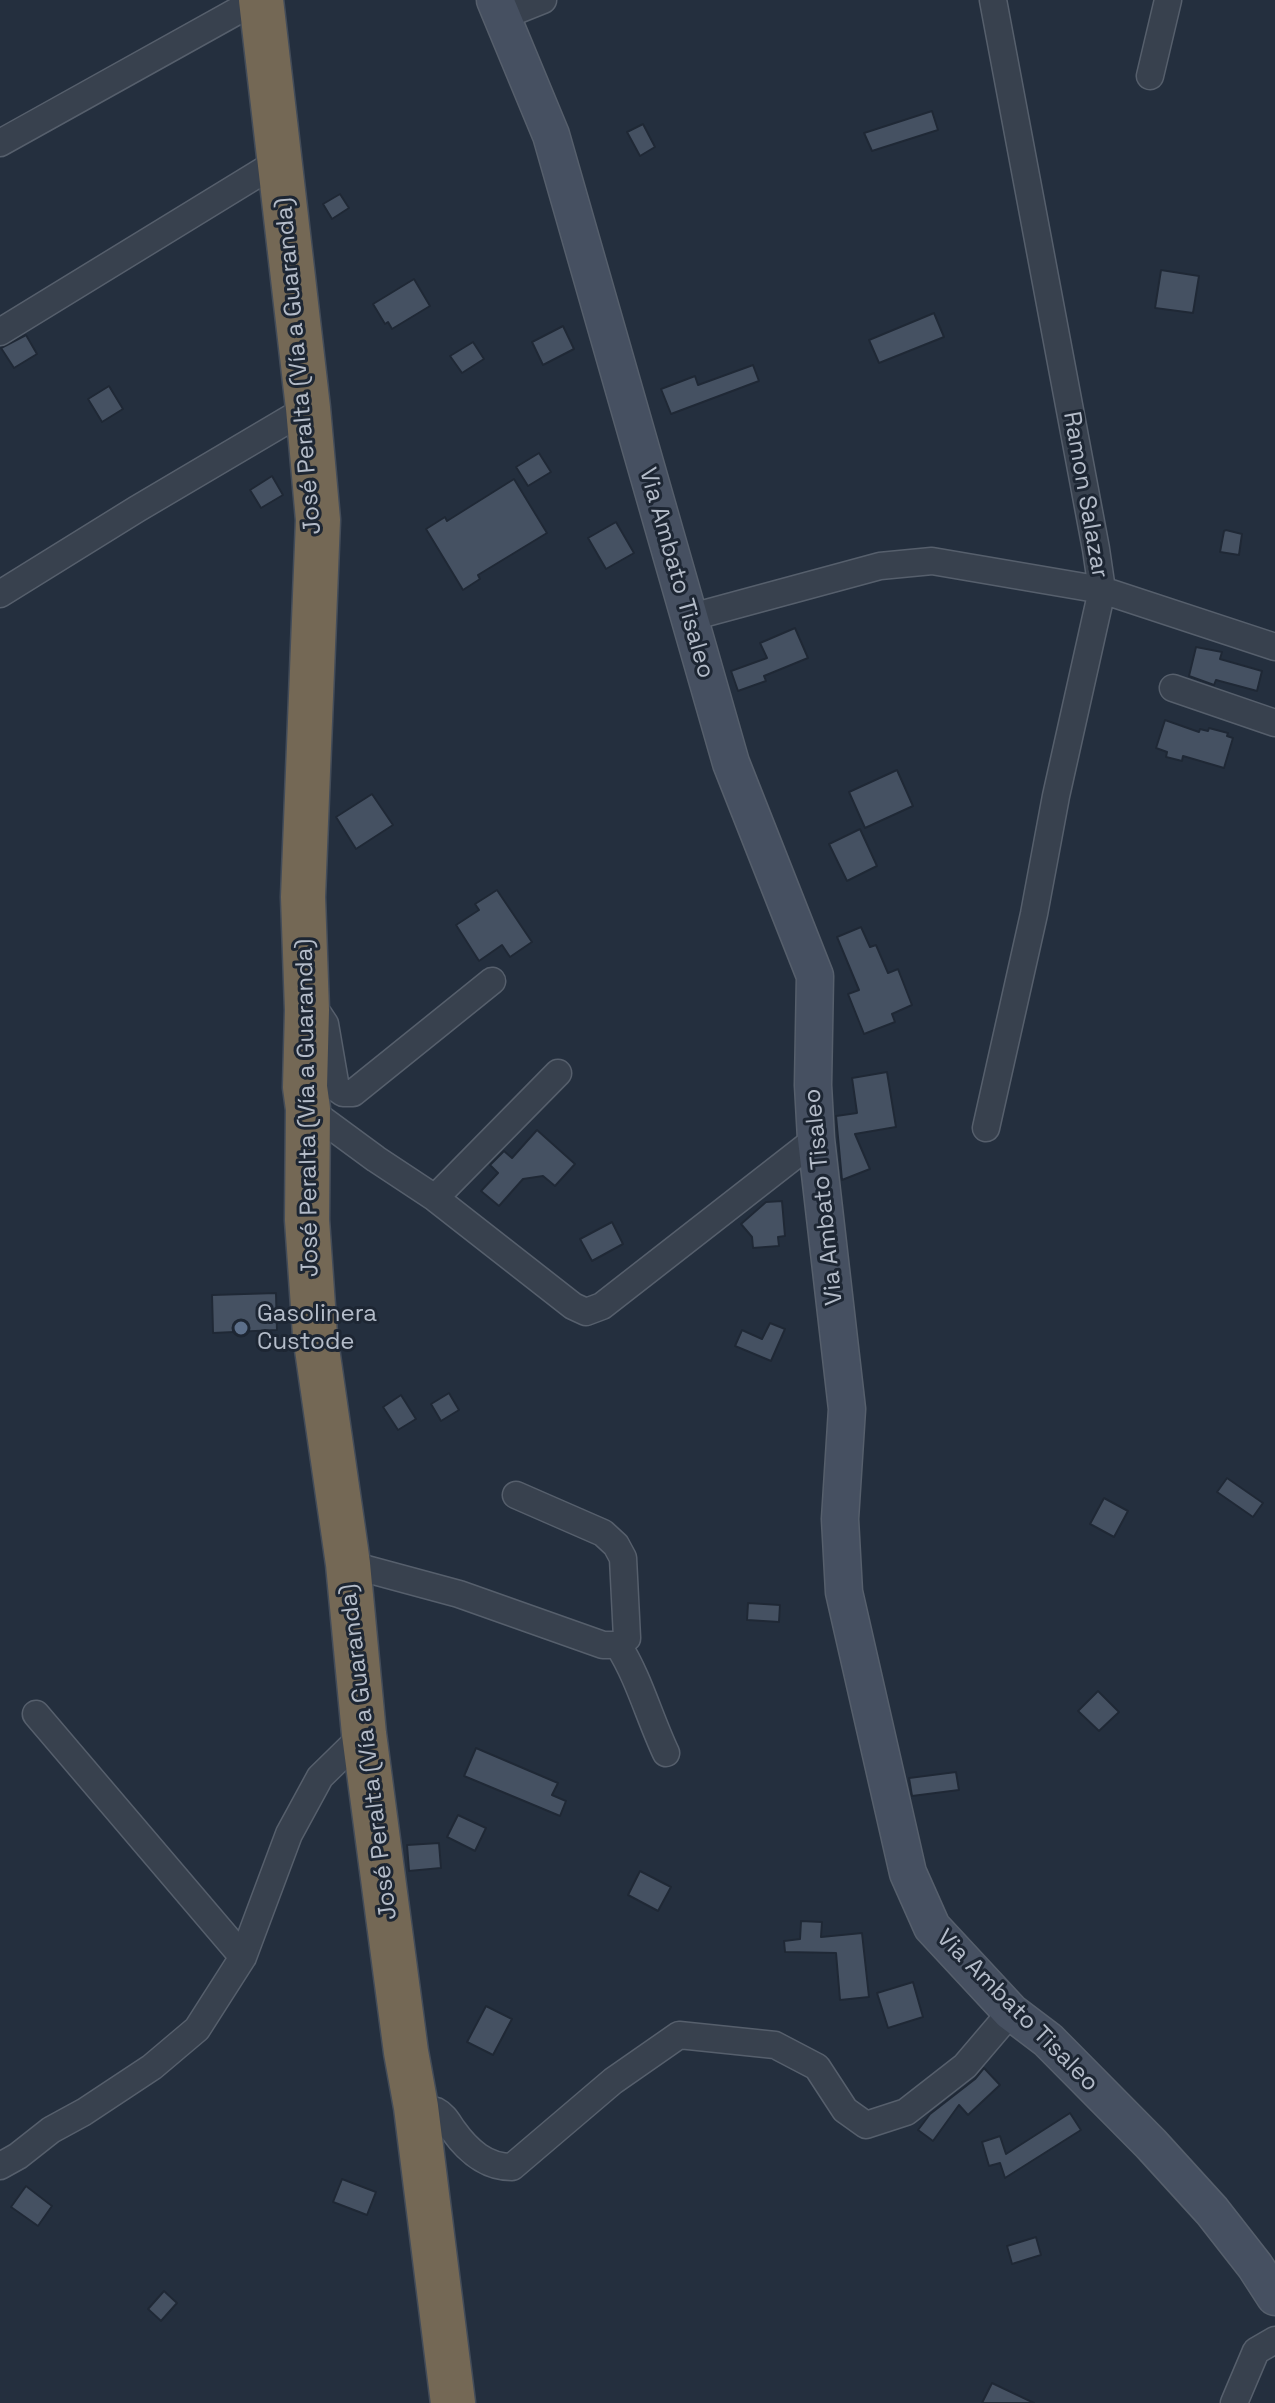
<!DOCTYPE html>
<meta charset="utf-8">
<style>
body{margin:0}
canvas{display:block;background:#242f3e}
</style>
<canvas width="1275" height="2403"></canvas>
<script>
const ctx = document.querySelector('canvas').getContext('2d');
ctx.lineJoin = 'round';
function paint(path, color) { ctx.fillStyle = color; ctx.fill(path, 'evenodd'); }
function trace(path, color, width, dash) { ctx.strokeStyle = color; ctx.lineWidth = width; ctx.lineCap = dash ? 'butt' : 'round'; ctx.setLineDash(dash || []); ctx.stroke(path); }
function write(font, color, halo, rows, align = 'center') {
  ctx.font = font + ' "Space Grotesk",sans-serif'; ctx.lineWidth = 6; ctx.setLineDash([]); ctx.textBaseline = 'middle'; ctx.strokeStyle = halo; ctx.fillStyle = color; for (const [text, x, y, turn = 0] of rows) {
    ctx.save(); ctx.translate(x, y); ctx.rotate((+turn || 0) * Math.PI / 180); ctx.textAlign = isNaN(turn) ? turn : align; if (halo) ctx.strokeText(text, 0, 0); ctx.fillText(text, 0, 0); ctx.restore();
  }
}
const building = new Path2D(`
 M932,111l6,19 -66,21 -8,-18z
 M643,124l12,23 -15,9 -13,-24z
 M340,194l9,14 -17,11 -9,-15z
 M1161,270l38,6 -6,37 -38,-5z
 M414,279l16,27 -38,23 -4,-7 -3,2 -12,-20z
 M934,313l10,24 -65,26 -10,-23z
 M563,326l11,23 -31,16 -11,-23z
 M26,335l11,19 -23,14 -13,-20z
 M473,342l11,17 -22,14 -12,-17z
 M753,365l6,16 -88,33 -10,-25 34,-13 3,9z
 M109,386l14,23 -21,13 -14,-23z
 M539,453l12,19 -23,14 -12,-19z
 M272,476l11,19 -22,13 -11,-18z
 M514,479l33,54 -69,42 2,4 -17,11 -37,-61 19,-12 2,4z
 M616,522l18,31 -28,16 -18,-31z
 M1226,530l16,4 -3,21 -19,-3 4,-21z
 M795,628l13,30 -44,18 2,5 -28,10 -7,-20 36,-13 -7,-15z
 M1196,647l26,5 -2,7 42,12 -5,20 -41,-11 -2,5 -25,-9z
 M1165,720l34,12 1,-3 8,2 1,-3 19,5 -1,3 6,2 -9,30 -41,-12 -1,5 -16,-4 1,-5 -11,-4z
 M897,770l16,36 -48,22 -16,-36z
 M372,794l21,31 -37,24 -20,-32z
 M860,829l17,37 -30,15 -18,-37z
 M497,890l35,52 -22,15 -8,-12 -23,16 -23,-36 23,-15 -4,-6z
 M861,927l9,20 6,-2 12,28 10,-4 14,36 -20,9 3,8 -31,12 -16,-40 11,-4 -22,-53z
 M887,1072l9,55 -41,7 15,35 -28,11 -6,-64 21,-3 -5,-35z
 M537,1130l38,34 -20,22 -12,-10 -20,3 -24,27 -18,-15 17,-18 -8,-8 14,-14 8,7z
 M782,1201l3,35 -7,1 1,9 -26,2 -1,-11 -11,-13 25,-22z
 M612,1222l11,22 -31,17 -12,-22z
 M276,1293l1,37 -64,3 -1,-38z
 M770,1323l15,6 -14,32 -36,-15 7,-16 20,9z
 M449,1393l10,17 -18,11 -10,-17z
 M401,1395l15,24 -18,11 -15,-23z
 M1227,1478l36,25 -10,14 -36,-25z
 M1104,1498l24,13 -14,26 -24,-13z
 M748,1603l32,2 -1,17 -32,-2z
 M1098,1691l21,21 -20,19 -21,-20z
 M476,1748l82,35 -6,12 14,6 -6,15 -96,-40z
 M956,1772l3,18 -47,6 -3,-18z
 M458,1815l28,13 -11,23 -28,-14z
 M439,1843l2,25 -32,3 -2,-26z
 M640,1871l31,16 -13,24 -30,-16z
 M801,1921l21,1 -1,15 41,-4 7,64 -29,3 -4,-47 -51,-1 -1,-11 16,-2z
 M913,1982l10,35 -35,11 -11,-35z
 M486,2006l26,13 -19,36 -26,-13z
 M984,2068l16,17 -32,30 -9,-10 -26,36 -15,-11 12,-16 45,-35z
 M1070,2113l11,17 -76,48 -5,-15 -11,3 -7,-24 18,-6 6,18z
 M342,2179l34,13 -9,23 -34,-13z
 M26,2186l26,20 -14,20 -27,-19z
 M1036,2237l5,18 -29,9 -5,-18z
 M164,2291l13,12 -16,18 -13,-12z
 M992,2383l42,20h-52z`);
const street = new Path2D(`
 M503,16l40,-16
 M1150,76l18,-76
 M0,143l257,-143
 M0,332l279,-171
 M0,594l137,-85 171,-101
 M688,618l192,-52 52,-5 170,29 173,57
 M1173,688l102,35
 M314,1013l5,2 6,9 11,64 7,5h10l139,-112
 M308,1109l68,50 59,39 138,108 13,6 16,-6 214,-167
 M986,1128l48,-214 22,-118 46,-206 -6,-41 -103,-549
 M435,1198l123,-125
 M348,1564l111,30 144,51h15l9,-7 -4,-80 -7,-13 -13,-12 -87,-38
 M618,1645c21,33 31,72 48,108
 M36,1714l207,243
 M416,2107c6,1 14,2 20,4 8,4 12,12 17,19 15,21 33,37 59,37l101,-86 66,-46 96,10 42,22 28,43 21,15 40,-13 59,-46 46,-54
 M0,2166l18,-10 33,-26 33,-18 68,-45 45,-38 46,-72 46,-123 31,-57 44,-43
 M1234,2403l22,-52 19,-11`);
const secondary = new Path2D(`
 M495,0l56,135 180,628 84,213 -2,109 3,54 31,270 -7,110 4,73 64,281 24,54 79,85 37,28 103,104 61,67 43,55 20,31`);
const highway = new Path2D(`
 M261,0l47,408 10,112 -15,377 4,113 -2,77 3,22 -1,111 8,115 33,229 16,170 42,318 10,55 37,296`);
const markers = [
 [241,1328,8,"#5c6f8a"]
];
const streetNames = [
 ["José Peralta (Vía a Guaranda)",299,366,-95],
 ["Ramon Salazar",1085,495,80],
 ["Via Ambato Tisaleo",676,573,74],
 ["José Peralta (Vía a Guaranda)",308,1108,-91],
 ["Via Ambato Tisaleo",824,1197,-96],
 ["José Peralta (Vía a Guaranda)",369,1752,-97],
 ["Via Ambato Tisaleo",1017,2011,45]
];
const poiNames = [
 ["Gasolinera",257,1314],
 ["Custode",257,1342]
];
paint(building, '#455162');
trace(building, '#1f2835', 2);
trace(street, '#565f6c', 29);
trace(secondary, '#565f6c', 39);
trace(highway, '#434c59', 47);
trace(street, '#38414e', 26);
trace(secondary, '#465061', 36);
trace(highway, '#746855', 44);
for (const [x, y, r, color] of markers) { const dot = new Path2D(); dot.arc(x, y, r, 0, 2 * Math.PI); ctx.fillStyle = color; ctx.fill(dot); trace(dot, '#1d2633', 3); }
write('24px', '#b4bcc9', '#1d2633', streetNames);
write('24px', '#b4bcc9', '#1d2633', poiNames, 'left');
</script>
